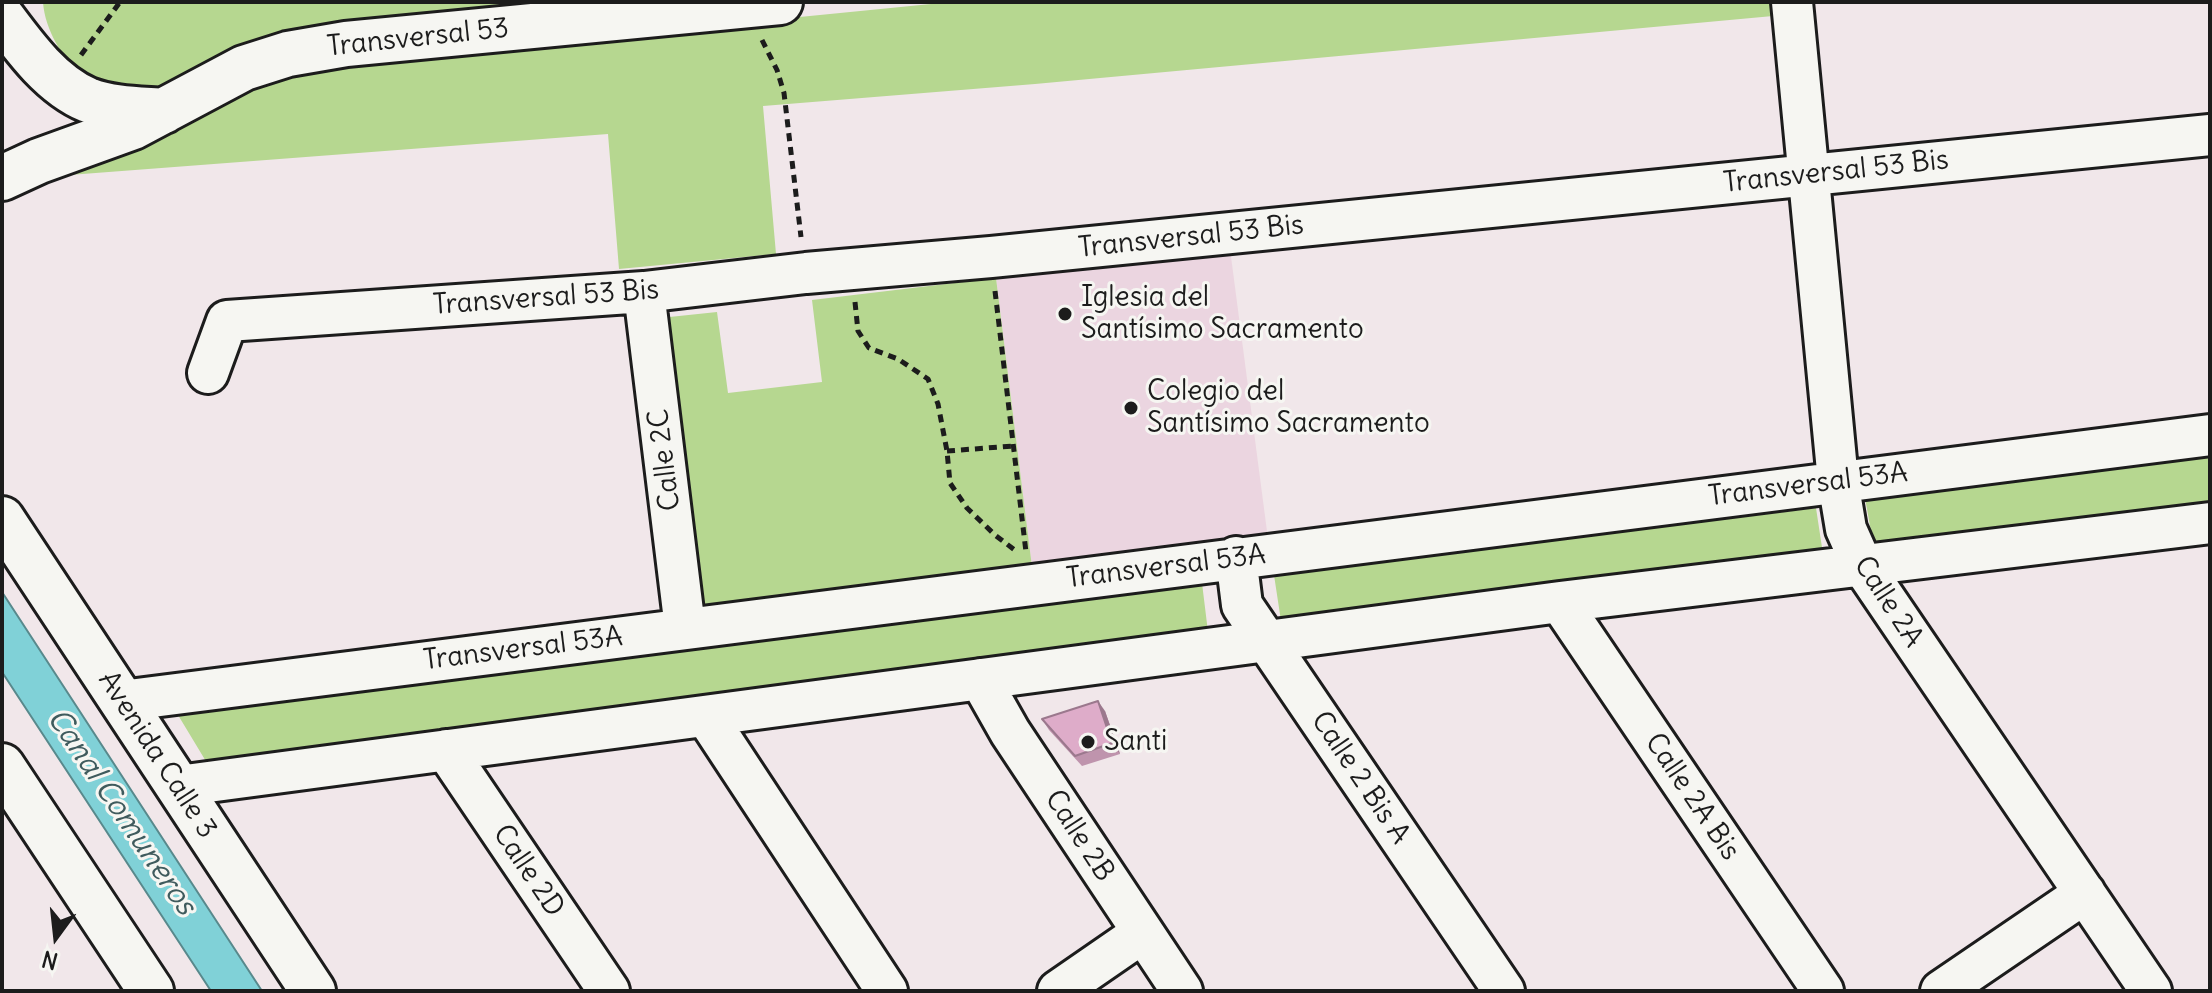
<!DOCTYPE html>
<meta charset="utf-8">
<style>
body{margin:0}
#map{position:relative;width:2212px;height:993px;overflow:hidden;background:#f1e7ea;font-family:Delius,sans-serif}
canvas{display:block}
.frame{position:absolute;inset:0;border:4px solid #1c1c1c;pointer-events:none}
.north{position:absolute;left:16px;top:897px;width:80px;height:80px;-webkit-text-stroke:6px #f6f6f2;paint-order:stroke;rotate:195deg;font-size:22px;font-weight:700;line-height:32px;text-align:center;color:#1c1c1c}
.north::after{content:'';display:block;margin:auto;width:28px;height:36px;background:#1c1c1c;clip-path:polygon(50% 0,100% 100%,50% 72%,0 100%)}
</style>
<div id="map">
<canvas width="2212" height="993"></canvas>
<div class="frame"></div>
<div class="north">N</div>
</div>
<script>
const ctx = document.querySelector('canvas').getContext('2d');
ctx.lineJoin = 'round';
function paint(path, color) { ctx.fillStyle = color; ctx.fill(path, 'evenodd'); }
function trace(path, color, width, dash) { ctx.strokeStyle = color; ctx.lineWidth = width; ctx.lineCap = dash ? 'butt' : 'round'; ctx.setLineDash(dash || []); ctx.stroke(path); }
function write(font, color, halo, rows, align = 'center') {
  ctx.font = font + ' Delius,sans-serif'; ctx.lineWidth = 6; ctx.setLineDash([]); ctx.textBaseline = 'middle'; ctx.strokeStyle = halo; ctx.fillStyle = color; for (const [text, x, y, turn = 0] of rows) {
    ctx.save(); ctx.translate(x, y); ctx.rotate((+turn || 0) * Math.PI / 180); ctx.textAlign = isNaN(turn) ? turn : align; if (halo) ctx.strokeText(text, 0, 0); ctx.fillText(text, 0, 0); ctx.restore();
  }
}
const built = new Path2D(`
 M1230,249l38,290 -236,28 -36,-289z`);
const green = new Path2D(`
 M43,2h565l-458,92 -70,-15c-17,-23 -35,-48 -37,-77z
 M951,2h821l1,14 -738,68 -272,22 13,148 -157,15 -11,-135 -565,43 201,-88 41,-15 81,-14z
 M996,278l36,289 -337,40 -35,-289 57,-6 11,81 94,-11 -10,-82z
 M2210,455v51l-336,42 -9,-50z
 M1816,508l7,46 -542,67 -7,-46z
 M1202,583l6,49 -1001,131 -29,-48z`);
const water = new Path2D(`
 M2,592l260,399h-51l-209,-319z`);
const path = new Path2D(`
 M762,40l15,30 7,23 17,144
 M81,55l39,-53
 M995,291l31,261
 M855,302l3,29 11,17 29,11 30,20 10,25 9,47 3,32 17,25 28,27 21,16
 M947,451l66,-5`);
const minor = new Path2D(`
 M1792,2l46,479 8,48 16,36 289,426
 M644,292l41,336
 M208,373l19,-52 417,-29 162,-19 185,-16 1219,-122
 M1236,557l6,48 262,386
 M1560,602l263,389
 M980,679l30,53 172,259
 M121,701l2089,-266
 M706,716l181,275
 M446,750l163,241
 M178,786l1382,-184 650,-79
 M1058,991l84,-58
 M1941,991l144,-98`);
const tertiary = new Path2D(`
 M2,17c23,31 50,68 86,83 24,9 51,9 76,11
 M2,178l37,-17 94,-34 111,-59 44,-14 58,-10 434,-42`);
const secondary = new Path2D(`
 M2,519l311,472
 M2,766l149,225`);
const wall = new Path2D(`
 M1105,711l15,43 -38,12 -33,-36 -7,-11z`);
const shadedWall = new Path2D(`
 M1098,701l7,10 15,43 -8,-11z`);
const building = new Path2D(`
 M1098,701l14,42 -37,13 -33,-37z`);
const markers = [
 [1065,314,8,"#1c1c1c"],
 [1131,408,8,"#1c1c1c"],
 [1088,742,8,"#1c1c1c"]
];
const streetNames = [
 ["Transversal 53",418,38,-6],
 ["Transversal 53 Bis",1836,172,-6],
 ["Transversal 53 Bis",1191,237,-6],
 ["Transversal 53 Bis",546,298,-4],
 ["Calle 2C",665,460,-97],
 ["Transversal 53A",1808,485,-7],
 ["Transversal 53A",1166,567,-7],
 ["Calle 2A",1888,602,57],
 ["Transversal 53A",523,649,-7],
 ["Avenida Calle 3",157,755,57],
 ["Calle 2 Bis A",1360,778,56],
 ["Calle 2A Bis",1692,797,56],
 ["Calle 2B",1079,836,57],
 ["Calle 2D",528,871,56]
];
const poiNames = [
 ["Iglesia del",1081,298],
 ["Santísimo Sacramento",1081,330],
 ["Colegio del",1147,392],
 ["Santísimo Sacramento",1147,424],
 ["Santi",1104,742]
];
const waterNames = [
 ["Canal Comuneros",121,812,56]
];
paint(built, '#ebd5e0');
paint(green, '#b6d790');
paint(water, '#80d1d7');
trace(water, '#58898c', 2);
trace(minor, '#1c1c1c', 46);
trace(tertiary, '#1c1c1c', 50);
trace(secondary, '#1c1c1c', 50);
trace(path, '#1c1c1c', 5, [8, 6]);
trace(minor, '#f6f6f2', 40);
trace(tertiary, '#f6f6f2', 44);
trace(secondary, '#f6f6f2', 44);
paint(wall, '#bf94ad');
paint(shadedWall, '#9b788d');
paint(building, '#deacc9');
trace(building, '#9b788d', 2);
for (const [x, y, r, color] of markers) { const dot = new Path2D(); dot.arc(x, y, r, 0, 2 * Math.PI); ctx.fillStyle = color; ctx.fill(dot); trace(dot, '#f6f6f2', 3); }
write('28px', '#1c1c1c', '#f6f6f2', streetNames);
write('28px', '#1c1c1c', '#f6f6f2', poiNames, 'left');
write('italic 30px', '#3f5b5d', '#f6f6f2', waterNames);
</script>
